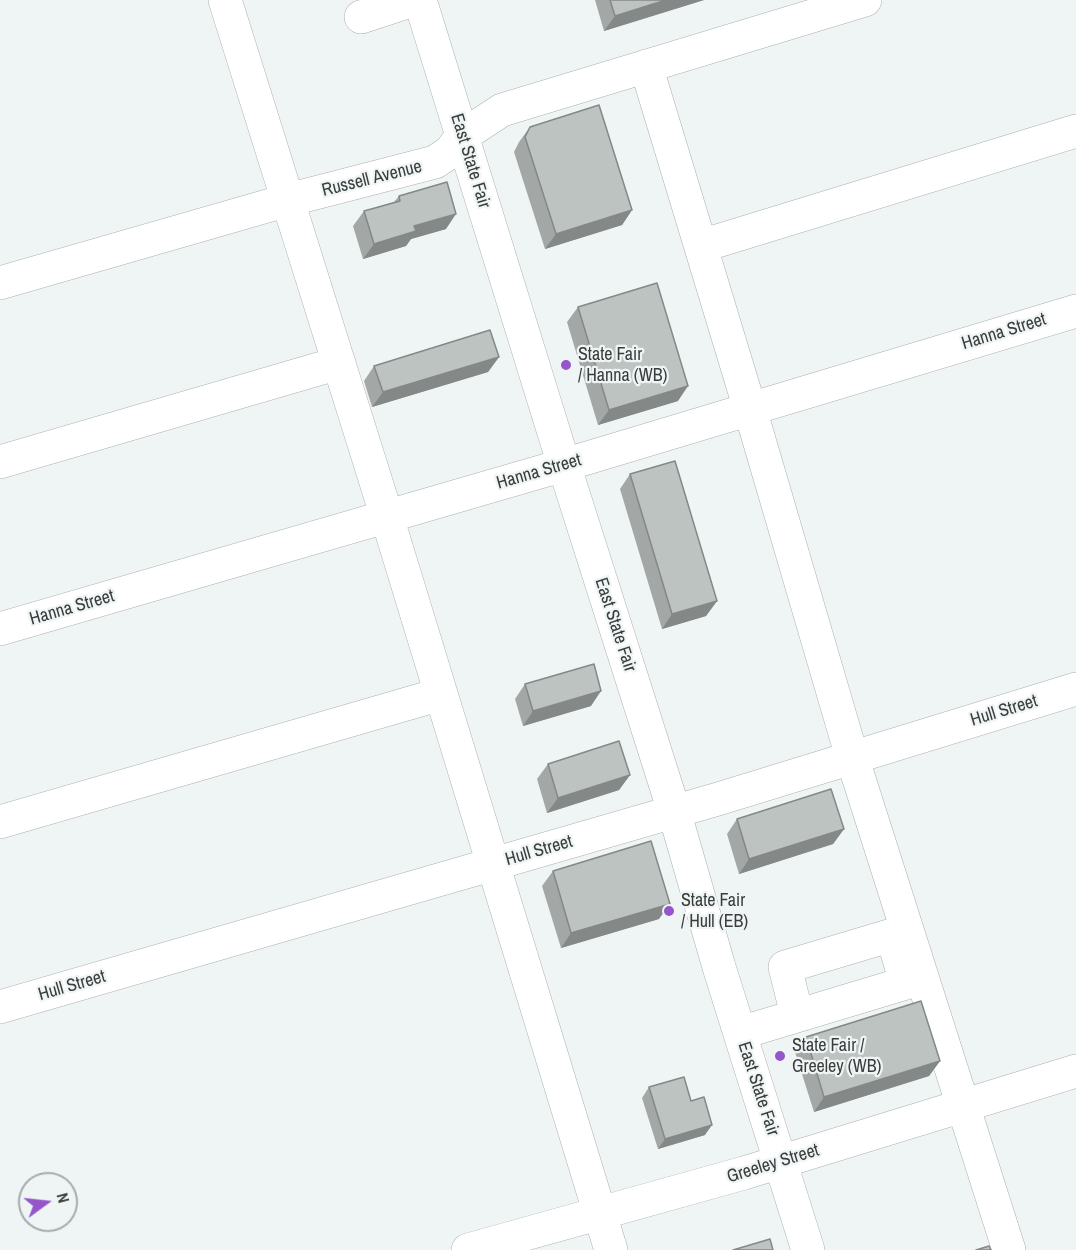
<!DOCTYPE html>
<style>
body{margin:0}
#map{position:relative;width:1076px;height:1250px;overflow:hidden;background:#eff5f4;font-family:"Archivo Narrow",sans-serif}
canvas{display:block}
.north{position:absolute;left:18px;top:1172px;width:60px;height:60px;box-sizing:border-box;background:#eff5f4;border:2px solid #a7abab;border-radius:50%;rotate:75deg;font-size:16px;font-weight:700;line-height:24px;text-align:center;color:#3b3d3d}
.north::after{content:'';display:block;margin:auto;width:21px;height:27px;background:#9556cc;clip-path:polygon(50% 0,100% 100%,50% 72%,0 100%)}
</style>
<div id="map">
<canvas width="1076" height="1250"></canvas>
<div class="north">N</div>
</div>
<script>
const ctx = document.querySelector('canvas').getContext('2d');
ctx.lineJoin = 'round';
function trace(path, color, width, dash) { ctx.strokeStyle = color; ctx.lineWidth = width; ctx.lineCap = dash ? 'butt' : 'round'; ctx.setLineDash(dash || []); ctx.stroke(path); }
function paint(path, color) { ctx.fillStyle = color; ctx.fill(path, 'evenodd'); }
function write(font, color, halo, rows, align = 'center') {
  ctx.font = font + ' "Archivo Narrow",sans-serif'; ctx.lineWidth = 4.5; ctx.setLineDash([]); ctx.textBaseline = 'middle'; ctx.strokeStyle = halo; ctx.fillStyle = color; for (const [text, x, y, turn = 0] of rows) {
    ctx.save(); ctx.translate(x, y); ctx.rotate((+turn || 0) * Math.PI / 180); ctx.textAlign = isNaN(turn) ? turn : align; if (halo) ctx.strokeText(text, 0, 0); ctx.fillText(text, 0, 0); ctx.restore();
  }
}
const minor = new Path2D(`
 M225,0l162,517 224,733
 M420,0l144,465 110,346 45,156 89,283
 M361,17l52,-17
 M646,66l104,343 102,348 157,493
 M701,246l375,-115
 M0,283l288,-83 147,-38 15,-10 12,-16 40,-26 363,-110
 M0,462l339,-99
 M0,629l564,-164 512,-154
 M0,822l441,-128
 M0,1007l718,-208 358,-110
 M740,1033l166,-50 -14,-48 -107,32 12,48
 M468,1250l276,-77 332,-102`);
const wall = new Path2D(`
 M595,0h109l-100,31z
 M530,127l102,83 -10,15 -77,24 -31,-97 5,-10z
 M399,196l47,33 -35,10 -5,7 -43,13 -10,-33 11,-15 30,-9z
 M578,307l100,94 -80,24 -31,-103z
 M499,357l-11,15 -116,35 -8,-26 10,-15z
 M630,474l87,127 -11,15 -44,13 -42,-140z
 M525,684l66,22 -68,20 -8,-27z
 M548,764l82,11 -11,15 -72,23 -10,-34z
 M737,819l107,10 -11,15 -94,30 -12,-40z
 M553,871l106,48 -98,29 -19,-62z
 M806,1037l134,24 -11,15 -115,36 -19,-60z
 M649,1087l42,14 14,34 -47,14 -16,-51z`);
const shadedWall = new Path2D(`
 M666,0h38l-100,31 11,-15z
 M632,210l-10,15 -77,24 11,-15z
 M456,214l-10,15 -35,10 -5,7 -43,13 11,-15 40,-18z
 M499,357l-11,15 -116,35 11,-15z
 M688,386l-10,15 -80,24 11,-15z
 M717,601l-11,15 -44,13 10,-15z
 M601,691l-10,15 -68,20 10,-15z
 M630,775l-11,15 -72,23 11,-15z
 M844,829l-11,15 -94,30 10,-15z
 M670,904l-11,15 -98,29 10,-15z
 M940,1061l-11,15 -115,36 10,-15z
 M712,1125l-7,10 -47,14 7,-10z`);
const building = new Path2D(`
 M610,0h56l-51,16z
 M599,105l33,105 -76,24 -31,-97 5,-10z
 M447,182l9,32 -42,12 2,5 -42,13 -10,-33 36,-10 -1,-5z
 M657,283l31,103 -79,24 -31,-103z
 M490,330l9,27 -116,35 -9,-26z
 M675,461l42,140 -45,13 -42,-140z
 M594,664l7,27 -68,20 -8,-27z
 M619,741l11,34 -72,23 -10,-34z
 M831,789l13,40 -95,30 -12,-40z
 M651,841l19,63 -99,29 -18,-62z
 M921,1001l19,60 -116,36 -18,-60z
 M684,1077l7,24 13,-4 8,28 -47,14 -16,-52z
 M770,1239l3,11h-40z
 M989,1246l2,4h-15z`);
const markers = [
 [566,365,6,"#9556cc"],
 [669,911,6,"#9556cc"],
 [780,1056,6,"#9556cc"]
];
const streetNames = [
 ["East State Fair",470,161,73],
 ["Russell Avenue",372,179,-14],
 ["Hanna Street",1004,332,-17],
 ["Hanna Street",539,472,-16],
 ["Hanna Street",72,608,-16],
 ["East State Fair",615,625,72],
 ["Hull Street",1004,711,-17],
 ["Hull Street",539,851,-16],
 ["Hull Street",72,986,-16],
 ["East State Fair",758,1089,72],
 ["Greeley Street",773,1164,-17]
];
const poiNames = [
 ["State Fair",578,355],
 ["/ Hanna (WB)",578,376],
 ["State Fair",681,901],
 ["/ Hull (EB)",681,922],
 ["State Fair /",792,1046],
 ["Greeley (WB)",792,1067]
];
trace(minor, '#abb1af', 34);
trace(minor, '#fff', 33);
paint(wall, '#a3a8a6');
paint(shadedWall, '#848887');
paint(building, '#bdc3c1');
trace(building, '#848887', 1.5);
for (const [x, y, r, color] of markers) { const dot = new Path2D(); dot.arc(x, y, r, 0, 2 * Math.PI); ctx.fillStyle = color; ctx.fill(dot); trace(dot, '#eff5f4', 2); }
write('18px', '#3b3d3d', '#eff5f4', streetNames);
write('18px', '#3b3d3d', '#eff5f4', poiNames, 'left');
</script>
